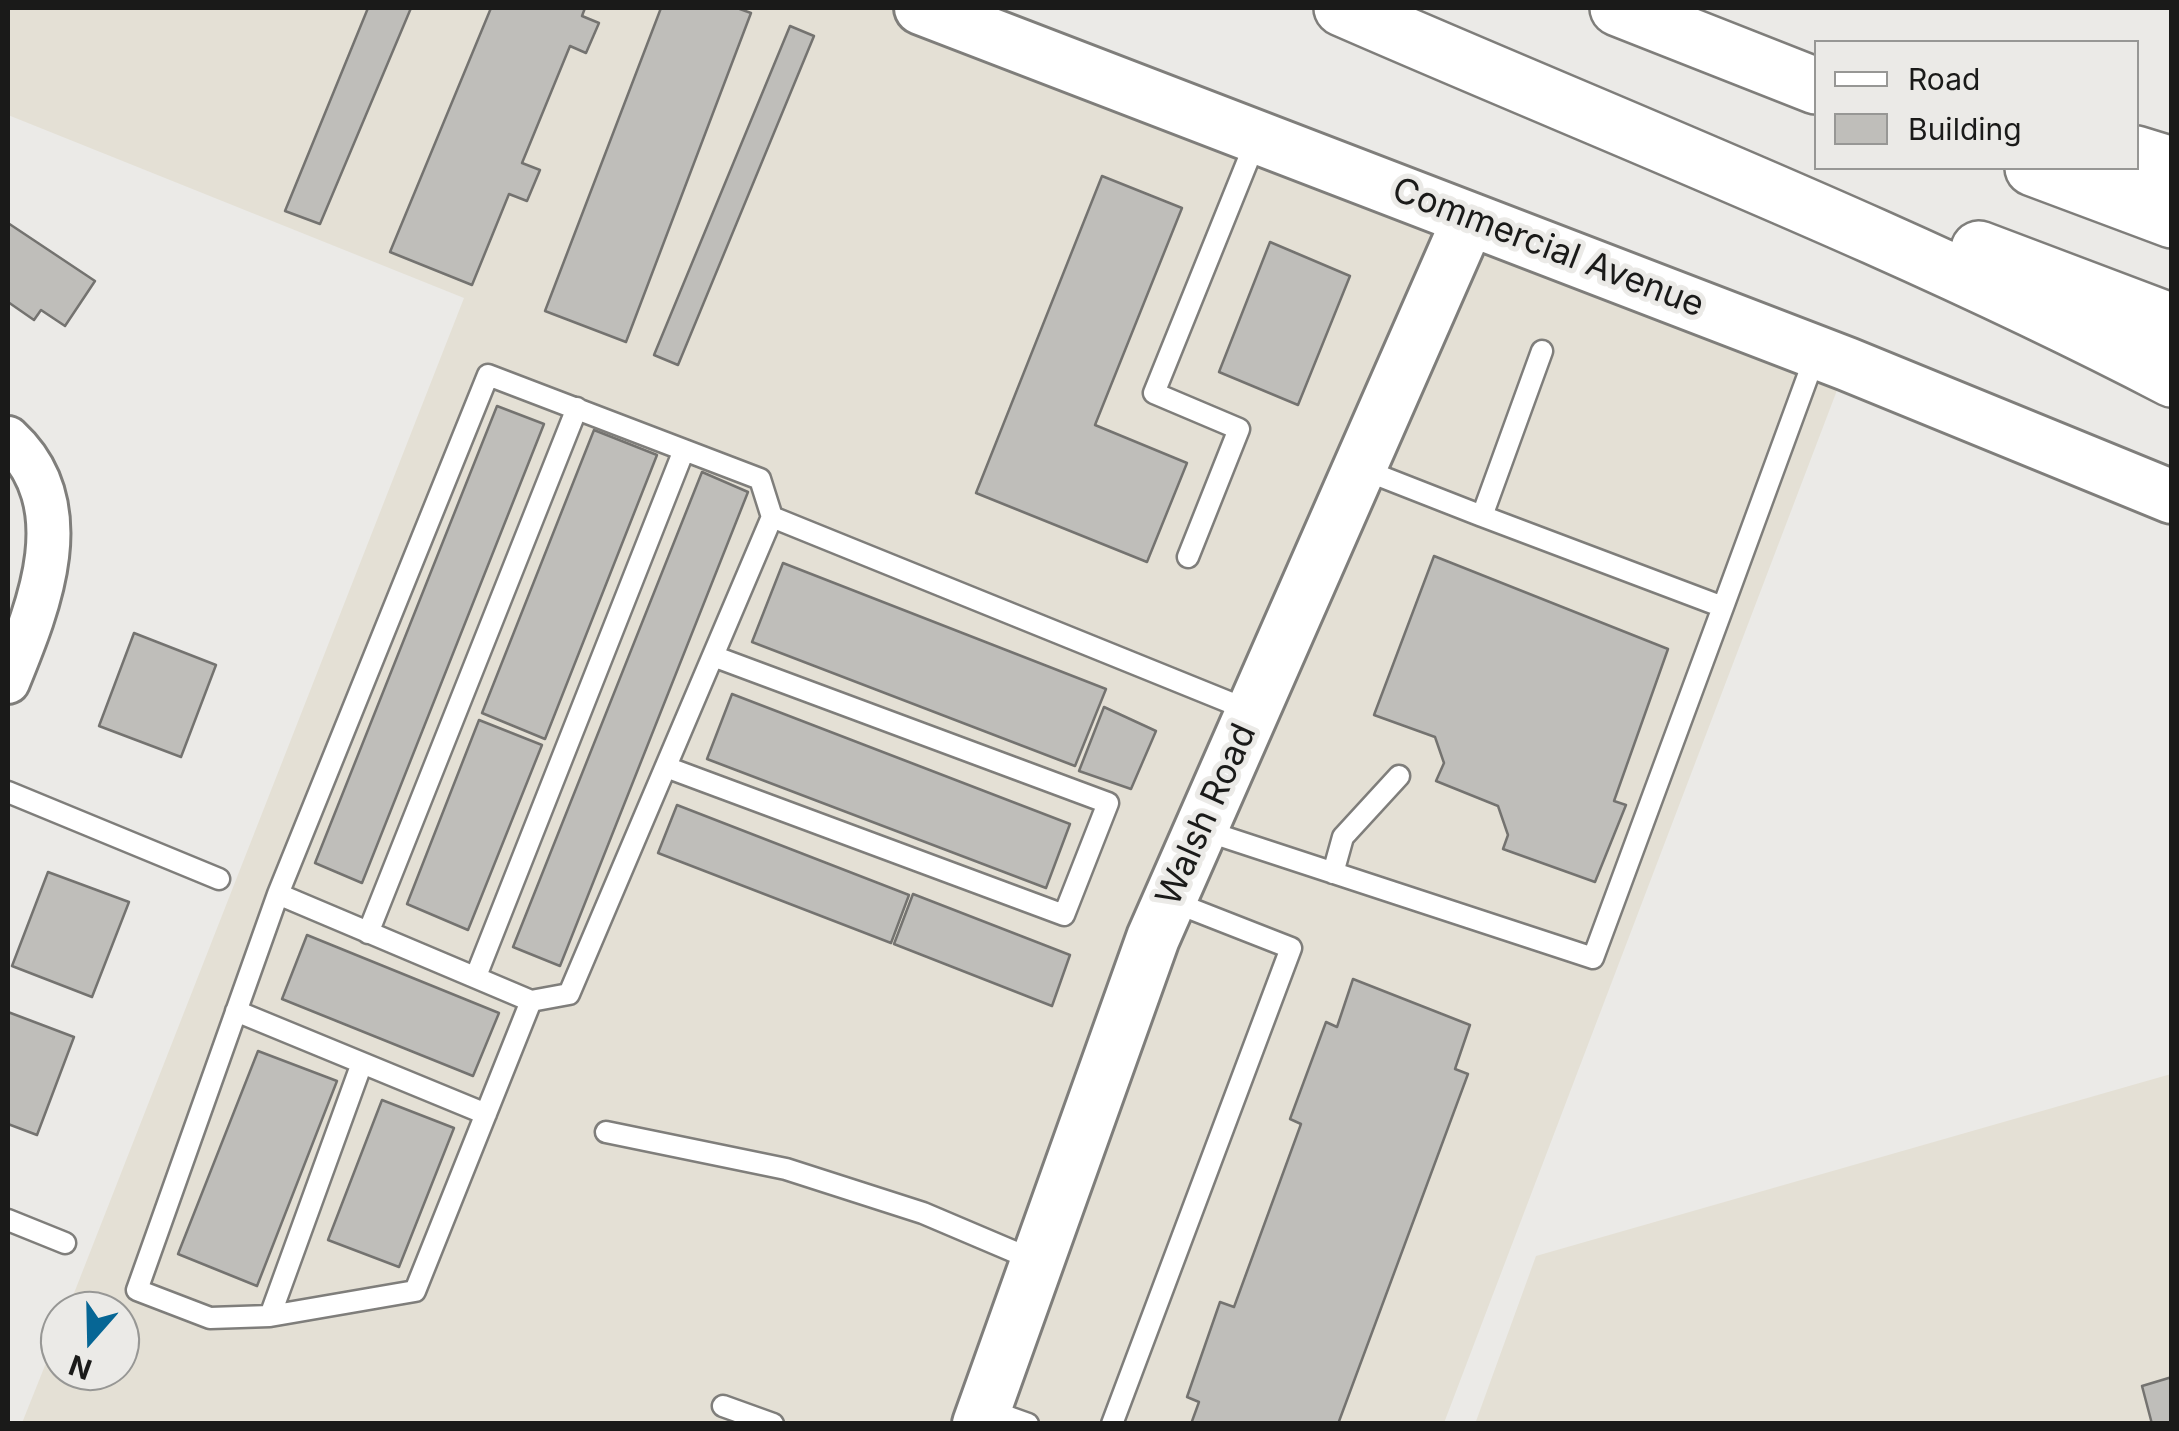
<!DOCTYPE html>
<style>
body{margin:0}
#map{position:relative;width:2179px;height:1431px;overflow:hidden;background:#ebeae7;font-family:Inter,sans-serif}
canvas{display:block}
.frame{position:absolute;inset:0;border:10px solid #1a1a19;pointer-events:none}
.legend{position:absolute;left:1814px;top:40px;width:325px;height:130px;box-sizing:border-box;background:#ebeae7;border:2px solid #979795;margin:0;padding:12px 18px;list-style:none;font-size:30px;color:#1a1a19}
.legend li{display:flex;align-items:center;gap:20px;height:50px}
.legend b{width:50px;border:2px solid #979795}
.north{position:absolute;left:40px;top:1291px;width:100px;height:100px;box-sizing:border-box;background:#ebeae7;border:2px solid #979795;border-radius:50%;rotate:200deg;font-size:28px;font-weight:700;line-height:40px;text-align:center;color:#1a1a19}
.north::after{content:'';display:block;margin:auto;width:35px;height:45px;background:#066695;clip-path:polygon(50% 0,100% 100%,50% 72%,0 100%)}
</style>
<div id="map">
<canvas width="2179" height="1431"></canvas>
<div class="frame"></div>
<ul class="legend">
<li><b style="height:12px;background:#fff"></b>Road</li>
<li><b style="height:28px;background:#bfbeba"></b>Building</li>
</ul>
<div class="north">N</div>
</div>
<script>
const ctx = document.querySelector('canvas').getContext('2d');
ctx.lineJoin = 'round';
function paint(path, color) { ctx.fillStyle = color; ctx.fill(path, 'evenodd'); }
function trace(path, color, width, dash) { ctx.strokeStyle = color; ctx.lineWidth = width; ctx.lineCap = dash ? 'butt' : 'round'; ctx.setLineDash(dash || []); ctx.stroke(path); }
function write(font, color, halo, rows, align = 'center') {
  ctx.font = font + ' Inter,sans-serif'; ctx.lineWidth = 10; ctx.setLineDash([]); ctx.textBaseline = 'middle'; ctx.strokeStyle = halo; ctx.fillStyle = color; for (const [text, x, y, turn = 0] of rows) {
    ctx.save(); ctx.translate(x, y); ctx.rotate((+turn || 0) * Math.PI / 180); ctx.textAlign = isNaN(turn) ? turn : align; if (halo) ctx.strokeText(text, 0, 0); ctx.fillText(text, 0, 0); ctx.restore();
  }
}
const built = new Path2D(`
 M8,8h913l926,356 -403,1059h-1422l38,-95v43h60v-60h-53l397,-1013 -456,-183z
 M2171,1074v349l-696,1 61,-168z`);
const building = new Path2D(`
 M368,8h43l-91,216 -35,-13z
 M491,8h94l-3,8 17,7 -13,30 -16,-7 -48,117 18,7 -13,31 -18,-7 -37,91 -82,-33z
 M661,8h76l14,5 -125,329 -81,-31z
 M790,26l24,10 -136,329 -24,-10z
 M1102,176l80,32 -87,217 92,38 -40,99 -171,-69z
 M8,223l87,58 -30,45 -24,-16 -7,10 -26,-18z
 M1270,242l80,34 -52,129 -79,-33z
 M497,406l47,18 -182,459 -47,-20z
 M594,430l63,25 -112,284 -63,-26z
 M702,472l46,20 -188,474 -47,-19z
 M1434,556l234,93 -54,152 12,4 -31,77 -92,-33 5,-14 -10,-29 -62,-25 8,-18 -9,-26 -61,-22z
 M783,563l323,126 -31,77 -323,-124z
 M134,633l82,32 -35,92 -82,-31z
 M732,694l338,130 -24,64 -339,-129z
 M1104,707l52,24 -25,58 -52,-18z
 M479,720l63,25 -74,185 -61,-26z
 M677,805l232,90 -18,48 -233,-90z
 M48,872l81,30 -37,95 -80,-31z
 M913,894l157,61 -18,51 -158,-62z
 M307,935l192,78 -26,63 -191,-77z
 M1353,979l117,46 -15,44 13,5 -130,350h-147l8,-22 -12,-5 33,-95 14,5 67,-183 -11,-5 36,-97 11,5z
 M8,1012l66,25 -37,98 -29,-11z
 M258,1051l79,30 -80,205 -79,-32z
 M382,1100l72,28 -55,139 -71,-27z
 M2172,1377v47h-20l-10,-38z`);
const service = new Path2D(`
 M1362,469l120,47 60,-165
 M1482,516l241,91 93,-253
 M772,517l-12,-38 -272,-104 -210,519 253,107 38,-7 203,-477 479,194
 M1188,557l51,-128 -85,-36 103,-255
 M666,767l398,148 44,-112 -395,-147
 M8,792l211,87
 M1200,829l393,129 130,-351
 M1333,873l10,-36 56,-61
 M278,894l-141,396 73,28 60,-2 145,-25 116,-290
 M368,933l209,-525
 M476,976l208,-526
 M236,1011l250,103
 M606,1132l180,37 137,44 113,48
 M8,1220l57,23
 M270,1316l92,-253
 M723,1406l50,18
 M986,1409l42,15
 M1112,1424l179,-476 -120,-47`);
const minor = new Path2D(`
 M8,438c73,67 31,168 0,244`);
const tertiary = new Path2D(`
 M921,8l926,356 325,133
 M979,1424l174,-486 316,-719`);
const motorway = new Path2D(`
 M1342,8c275,120 563,232 830,371
 M1618,8l198,78
 M2136,154l36,11
 M2033,168l139,52
 M1979,249l193,73`);
const streetNames = [
 ["Commercial Avenue",1548,248,21],
 ["Walsh Road",1207,815,-66]
];
paint(built, '#e4e0d5');
paint(building, '#bfbeba');
trace(building, '#747370', 2.5);
trace(service, '#7f7e7b', 25);
trace(minor, '#7f7e7b', 48);
trace(tertiary, '#7f7e7b', 58);
trace(motorway, '#7f7e7b', 60);
trace(service, '#fff', 20);
trace(minor, '#fff', 42);
trace(tertiary, '#fff', 52);
trace(motorway, '#fff', 55);
write('35px', '#1a1a19', '#ebeae7', streetNames);
</script>
